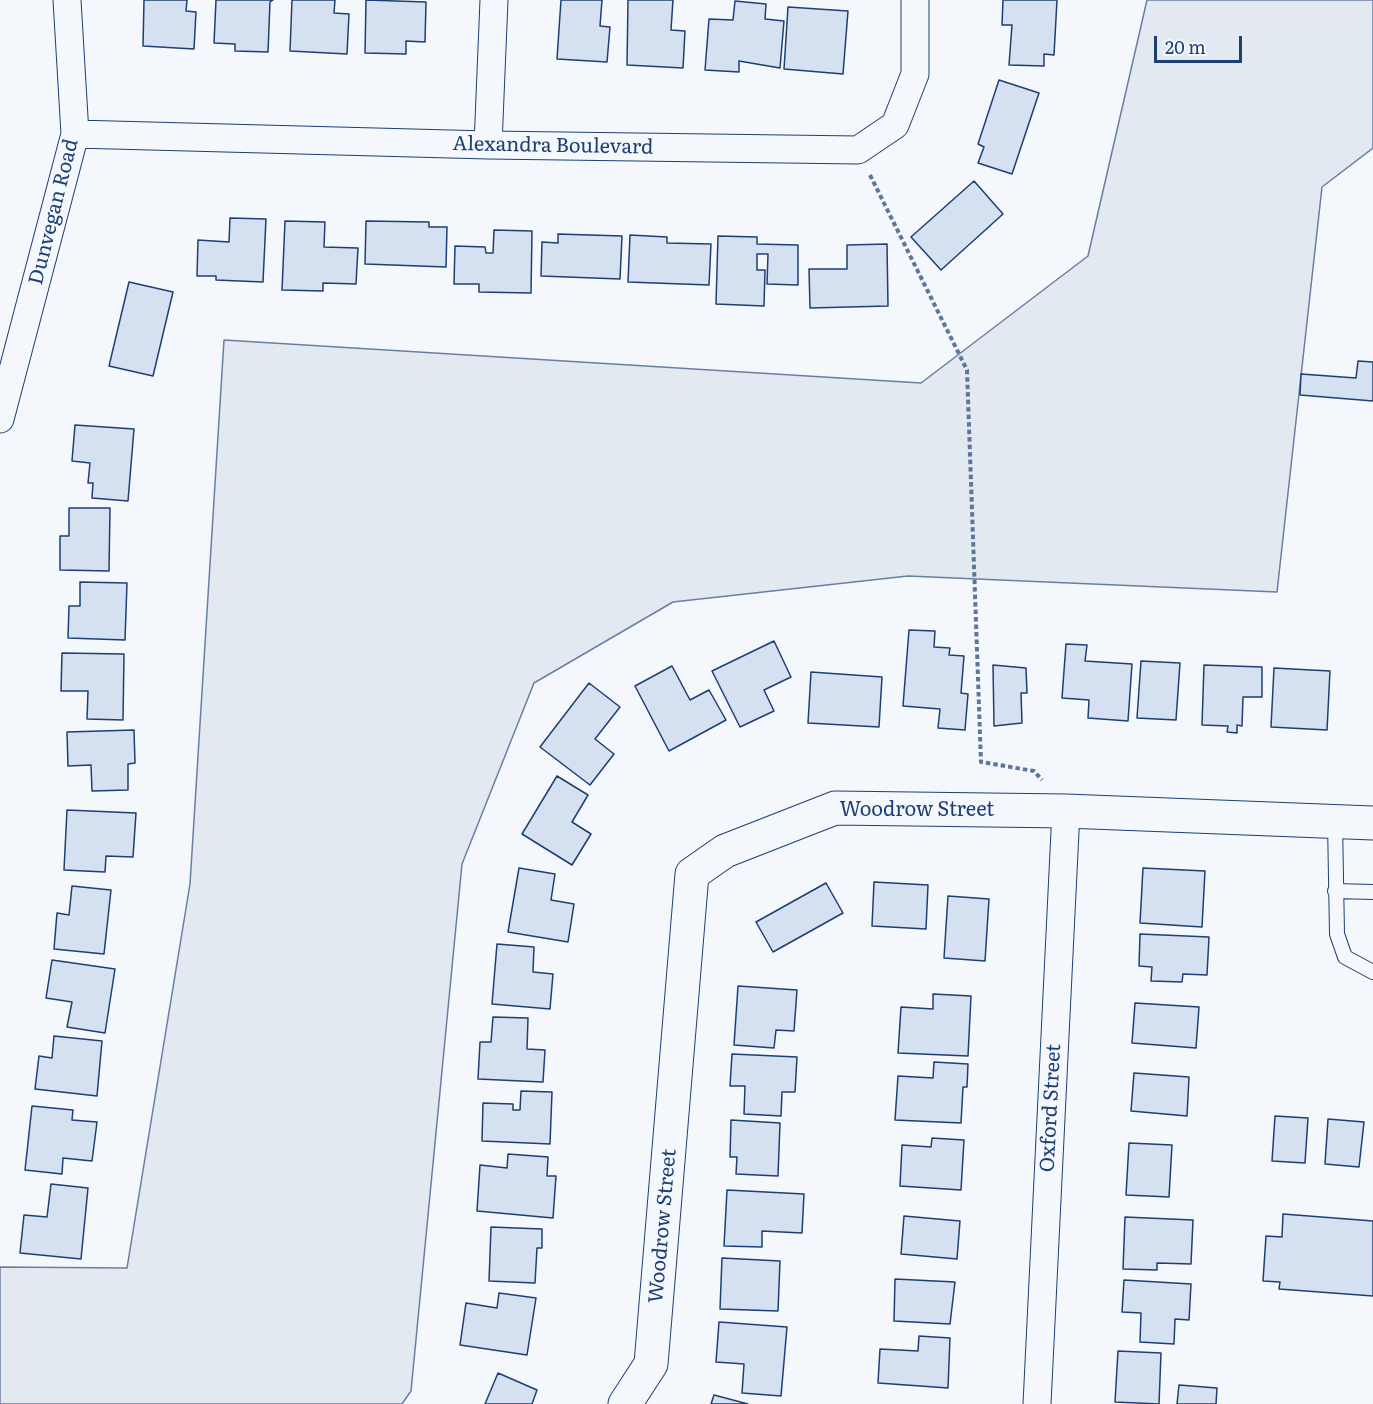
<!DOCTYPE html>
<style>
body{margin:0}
#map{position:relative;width:1373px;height:1404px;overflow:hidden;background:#f4f7fb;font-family:Literata,serif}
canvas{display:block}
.scale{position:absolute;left:1154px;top:36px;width:88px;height:27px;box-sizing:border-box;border:3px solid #1d3f73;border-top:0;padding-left:8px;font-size:18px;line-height:21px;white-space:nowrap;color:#1d3f73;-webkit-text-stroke:4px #f4f7fb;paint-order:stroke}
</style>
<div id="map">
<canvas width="1373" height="1404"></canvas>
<div class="scale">20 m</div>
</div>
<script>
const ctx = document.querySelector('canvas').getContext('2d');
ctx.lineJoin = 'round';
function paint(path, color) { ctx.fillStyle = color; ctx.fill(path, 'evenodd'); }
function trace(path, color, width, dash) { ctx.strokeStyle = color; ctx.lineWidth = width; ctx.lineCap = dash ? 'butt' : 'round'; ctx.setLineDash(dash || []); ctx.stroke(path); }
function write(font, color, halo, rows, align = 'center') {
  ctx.font = font + ' Literata,serif'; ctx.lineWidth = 4.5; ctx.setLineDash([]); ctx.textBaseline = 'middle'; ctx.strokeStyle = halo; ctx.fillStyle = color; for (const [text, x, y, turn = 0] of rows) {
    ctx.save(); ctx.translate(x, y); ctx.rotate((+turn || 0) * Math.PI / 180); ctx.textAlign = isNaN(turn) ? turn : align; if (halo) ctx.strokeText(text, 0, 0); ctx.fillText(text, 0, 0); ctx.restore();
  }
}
const green = new Path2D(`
 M1147,0h226v148l-51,39 -45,405 -369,-16 -235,26 -139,81 -72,181 -51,527 -9,13h-402v-137l127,1 63,-384 34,-544 697,43 167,-127z`);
const building = new Path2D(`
 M144,0h43l-1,11 10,1 -2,37 -51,-3z
 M216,0h57l-3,2 -2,50 -33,-1v-7l-21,-1z
 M292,0h43l-1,13 15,1 -2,40 -57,-3z
 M366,0l60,2 -1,40 -19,-1v13l-41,-1z
 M561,0h41l-2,26 10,1 -3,35 -50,-3z
 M628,0h45l-2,30 14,1 -2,37 -56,-3z
 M1003,0h54l-3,55 -10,-1v12l-35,-1 3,-40h-10z
 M735,1l31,3 -1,15 19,2 -4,47 -41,-7v11l-34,-2 4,-51 24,1z
 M788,7l60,4 -5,63 -59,-5z
 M999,80l40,13 -27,81 -34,-11 6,-16 -6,-3z
 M974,181l29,33 -62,56 -30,-33z
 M230,218l36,1 -3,63 -47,-2v-4h-19l1,-36 31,2z
 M285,221l40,1 -1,25 34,1 -2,36 -33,-1v8l-41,-1z
 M366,221l63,1v5h18l-1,40 -81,-3z
 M494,230l38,1 -1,62 -52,-1v-8h-25l1,-38 30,1 1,6h7z
 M558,234l64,2 -2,43 -79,-3 1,-34 16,1z
 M630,235l37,2v6l44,1 -2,41 -81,-3z
 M718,236l39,1v7l41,1v40l-31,-1 1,-30h-11v16h8l-1,36 -48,-2z
 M887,244l1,62 -78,2 -1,-39h38v-24z
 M129,282l44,10 -20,84 -44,-10z
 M1358,361l15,1v39l-73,-6 1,-21 55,4z
 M75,425l59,4 -6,72 -36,-3 1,-15h-5l2,-20 -18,-2z
 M69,508h41l-1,63 -49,-1v-34h9z
 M80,582l47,1 -2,57 -57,-2 1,-32h11z
 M909,630l26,1 -1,16 16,1 -1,7 15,1 -3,37 7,1 -3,36 -27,-2 2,-19 -37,-3z
 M774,641l17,36 -27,13 10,21 -34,16 -28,-56z
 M1066,644l21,1 -2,16 47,3 -4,57 -40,-3 1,-18 -27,-2z
 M62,653l62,1 -1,66 -36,-1 1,-28h-27z
 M1141,661l39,2 -4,57 -39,-2z
 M993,665l33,3 1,25h-6l1,30 -28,3z
 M1204,665l58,2v30h-19l-1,29 -5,-1v8l-10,-1 1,-6 -26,-1z
 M672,666l18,34 19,-10 17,30 -57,31 -34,-65z
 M1274,668l56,3 -3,59 -56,-3z
 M811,672l71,5 -3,50 -71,-4z
 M589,683l31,24 -25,32 19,15 -24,31 -50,-38z
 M134,730l1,33 -7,1v26l-36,1 -1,-26 -23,1 -1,-34z
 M557,776l31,19 -16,27 19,12 -19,31 -50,-31z
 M67,810l69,3 -3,44 -27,-1 -1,16 -41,-2z
 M519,868l36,6 -4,26 23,4 -6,38 -60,-10z
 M1143,868l62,3 -3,56 -62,-4z
 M874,882l54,3 -2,44 -54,-3z
 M826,883l17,30 -70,39 -17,-30z
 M72,886l39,4 -7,64 -50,-5 3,-36 12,2z
 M948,896l41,3 -4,62 -41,-3z
 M1140,934l69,3 -2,38 -24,-1 -1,8 -31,-1 1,-14 -13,-1z
 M497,944l37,3 -1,25 20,2 -3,35 -58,-5z
 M52,960l63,9 -10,64 -38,-6 5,-25 -26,-4z
 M738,986l59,4 -3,41 -18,-1 -2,18 -40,-3z
 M933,994l38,2 -3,60 -70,-3 3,-46 32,2z
 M1135,1003l64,4 -3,41 -64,-5z
 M493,1017l35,1 -1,31 18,1 -2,32 -65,-3 2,-37h11z
 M54,1036l48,5 -5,55 -62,-7 4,-33 13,2z
 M732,1054l65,3 -2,35h-13l-1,24 -37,-2 1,-28h-15z
 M934,1062l34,2 -1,23h-4l-2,36 -66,-3 3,-44 35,2z
 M1134,1073l55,4 -2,39 -56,-5z
 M521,1091l31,1 -2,52 -68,-3 1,-38 30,1v6h7z
 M32,1106l41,4 -1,10 25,2 -5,39 -29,-3 -1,16 -37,-4z
 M1275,1116l33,2 -3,45 -33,-2z
 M1328,1119l36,3 -5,45 -34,-3z
 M731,1120l49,3 -2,53 -42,-2 1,-17h-7z
 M932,1138l32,2 -3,50 -61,-4 2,-41 29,2z
 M1129,1143l43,2 -3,52 -43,-2z
 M508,1154l40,3 -1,19h9l-3,42 -76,-7 3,-46 27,3z
 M51,1184l37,4 -7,71 -61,-6 4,-38 23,2z
 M727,1190l77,4 -2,39 -40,-2v16l-38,-1z
 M1283,1214l90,7v75l-94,-7 1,-7 -17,-1 3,-45 16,1z
 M904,1216l56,5 -3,38 -56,-5z
 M1125,1217l68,3 -2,44 -34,-1v7l-34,-1z
 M491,1227l51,2v19h-5l-2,35 -46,-2z
 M722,1258l58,3 -2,50 -58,-2z
 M895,1279l60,3 -5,42 -56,-3z
 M1124,1280l67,4 -2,36 -14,-1 -1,25 -34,-2 1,-29 -19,-1z
 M499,1293l37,5 -9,57 -67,-10 6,-42 31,5z
 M719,1322l68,5 -6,69 -39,-3 2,-29 -28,-2z
 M919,1336l31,2 -2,50 -70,-5 2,-34 38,2z
 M1118,1351l43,2 -2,51 -44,-2z
 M498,1373l39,17 -5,14h-47z
 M1179,1385l38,3 -1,16h-39z
 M714,1395l34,9h-37z`);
const path = new Path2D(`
 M870,175l97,195 14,392 53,9 8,9`);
const lane = new Path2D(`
 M1335,822l2,112 8,23 28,15
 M1335,891l38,1`);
const street = new Path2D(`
 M75,134l413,11 370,5 37,-25 20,-51v-74
 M488,145l6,-145
 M0,419l75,-285 -8,-134
 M1037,1404l29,-593`);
const secondary = new Path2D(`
 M625,1404l26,-40 41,-490 33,-23 110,-43 231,3 307,12`);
const streetNames = [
 ["Alexandra Boulevard",553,146,1],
 ["Dunvegan Road",54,212,-76],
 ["Woodrow Street",917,810],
 ["Oxford Street",1051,1108,-87],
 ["Woodrow Street",663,1226,-85]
];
paint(green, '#e3e9f0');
trace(green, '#687fa3', 1.5);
paint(building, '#d5e0f0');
trace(building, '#1d3f73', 1.5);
trace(lane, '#1d3f73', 16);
trace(street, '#1d3f73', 29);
trace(secondary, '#1d3f73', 35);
trace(path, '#5e769c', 4, [4.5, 3]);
trace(lane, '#f4f7fb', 14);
trace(street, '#f4f7fb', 27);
trace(secondary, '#f4f7fb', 33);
write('20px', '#1d3f73', '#f4f7fb', streetNames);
</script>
